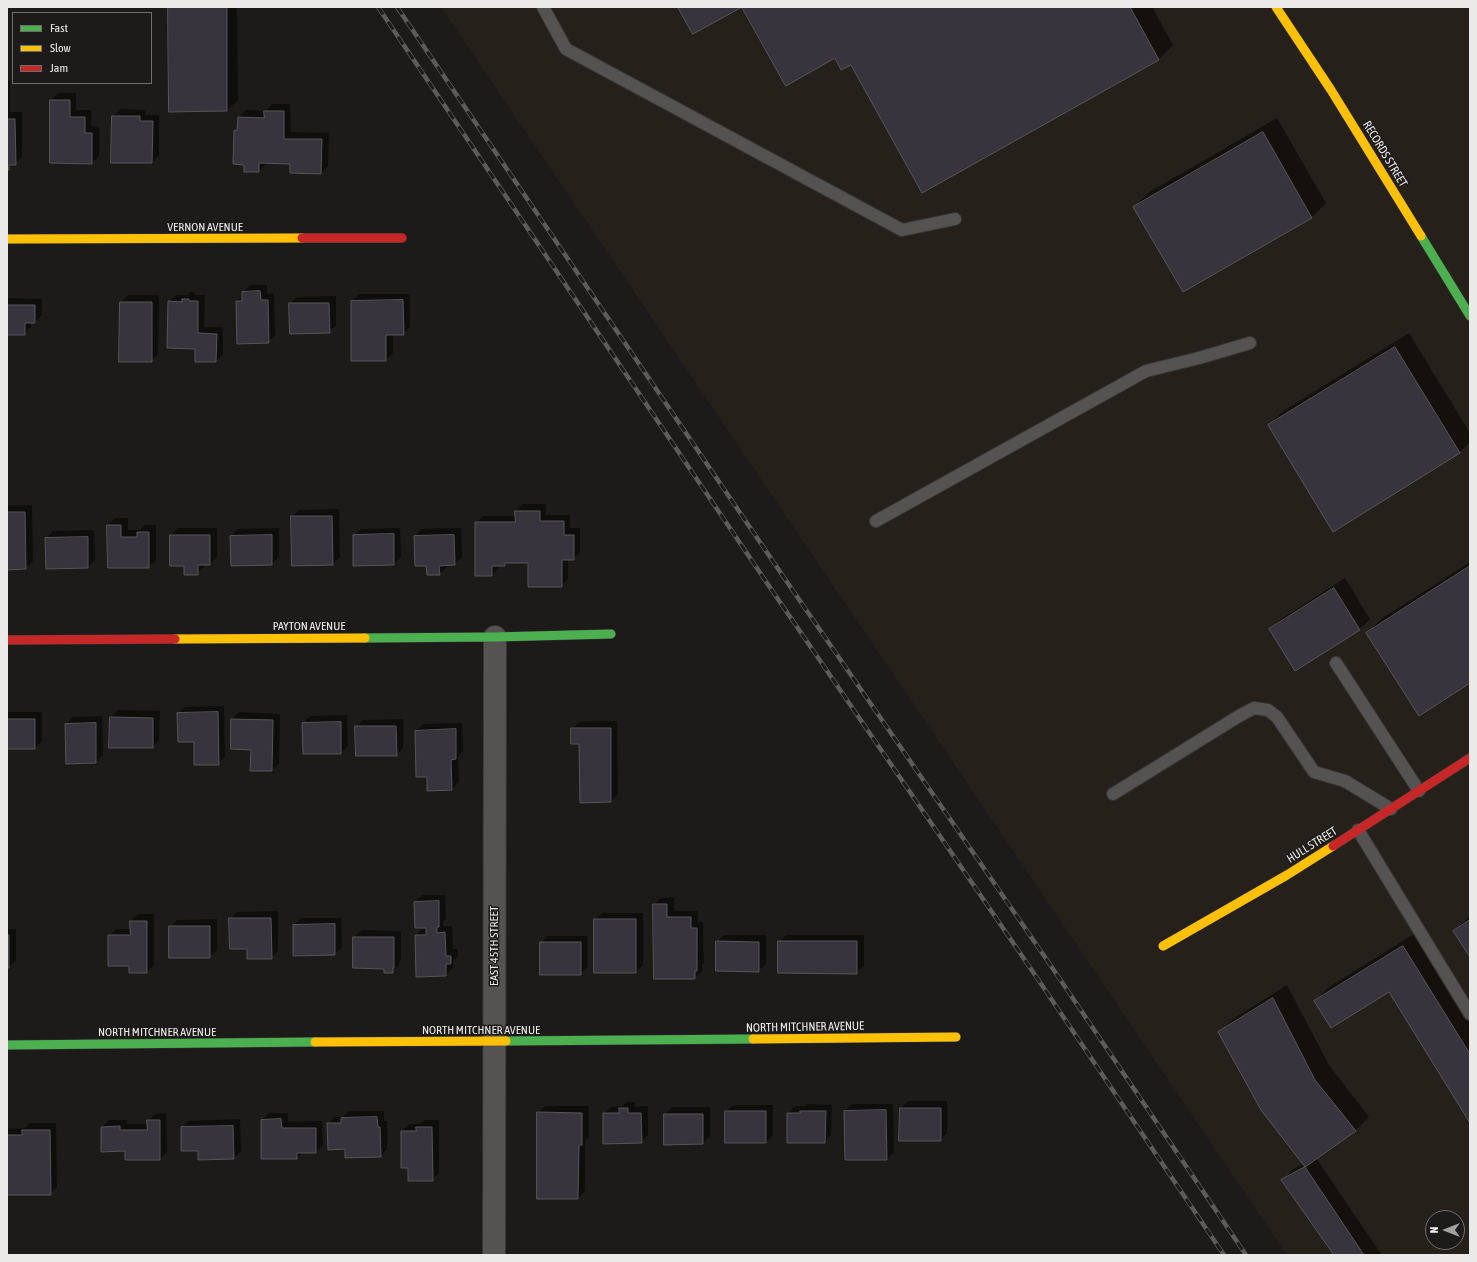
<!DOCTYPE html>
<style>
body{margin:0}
#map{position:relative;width:1477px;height:1262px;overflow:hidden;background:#1c1b1a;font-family:"Asap Condensed",sans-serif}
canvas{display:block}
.frame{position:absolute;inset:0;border:8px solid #eceae9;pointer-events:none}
.legend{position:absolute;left:12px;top:12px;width:140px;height:72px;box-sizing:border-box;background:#1d1b19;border:1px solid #706e6c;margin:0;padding:5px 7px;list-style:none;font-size:12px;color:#eceae9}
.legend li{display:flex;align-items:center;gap:8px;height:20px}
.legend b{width:20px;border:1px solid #706e6c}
.north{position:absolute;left:1425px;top:1210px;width:40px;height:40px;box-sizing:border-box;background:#1d1b19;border:1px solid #706e6c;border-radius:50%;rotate:270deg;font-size:11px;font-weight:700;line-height:16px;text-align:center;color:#eceae9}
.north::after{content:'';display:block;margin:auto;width:14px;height:18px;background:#a3a2a1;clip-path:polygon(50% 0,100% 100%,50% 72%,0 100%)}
</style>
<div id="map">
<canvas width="1477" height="1262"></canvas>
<div class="frame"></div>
<ul class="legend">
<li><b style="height:5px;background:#4caf50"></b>Fast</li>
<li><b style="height:5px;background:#ffc107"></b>Slow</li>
<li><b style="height:5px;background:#c62828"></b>Jam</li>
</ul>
<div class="north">N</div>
</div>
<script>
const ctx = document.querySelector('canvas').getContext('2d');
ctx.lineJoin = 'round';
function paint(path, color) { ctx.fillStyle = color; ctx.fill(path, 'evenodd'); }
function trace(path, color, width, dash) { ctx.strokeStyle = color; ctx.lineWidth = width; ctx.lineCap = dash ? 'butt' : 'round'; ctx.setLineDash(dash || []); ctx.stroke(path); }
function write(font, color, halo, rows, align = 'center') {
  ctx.font = font + ' "Asap Condensed",sans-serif'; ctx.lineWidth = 3; ctx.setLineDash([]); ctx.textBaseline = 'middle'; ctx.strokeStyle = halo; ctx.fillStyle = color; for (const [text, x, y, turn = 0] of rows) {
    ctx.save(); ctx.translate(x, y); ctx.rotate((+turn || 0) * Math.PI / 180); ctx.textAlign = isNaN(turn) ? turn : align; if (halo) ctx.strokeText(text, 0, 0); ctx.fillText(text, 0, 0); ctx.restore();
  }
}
const built = new Path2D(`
 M441,7h1029v1248h-183zM1433,1218h24v24h-24z`);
const shadow = new Path2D(`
 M169,7h68l1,93 -11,10z
 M743,7h409l21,38 -14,14 -236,132 -72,-128 -16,-6z
 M7,80h3v32h12v45l-14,12h-1z
 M58,93h18v17h15v16l8,1v29l-7,7 -41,-63z
 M272,104h18l1,28 38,1 -1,33 -7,7 -30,-10 -25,-1v2l-7,7h-14v-7l-10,-33 3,-4 1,-10 7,-7 20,1z
 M120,109l26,1v5h13v40l-7,7 -39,-46z
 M1277,118l49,85 -14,14 -129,74 -49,-84 14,-14z
 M250,285h17v9l7,-1 1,42 -7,7 -31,-41 6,-6v-3z
 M190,292h5v3h10l-1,32h19v27l-7,7 -20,-13 -27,-46 7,-7h11z
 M359,294h51v33l-7,7h-10v19l-7,7h-34v-59z
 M128,295h31l-1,59 -7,7 -30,-59z
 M336,296v29l-7,7 -39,-28 7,-7z
 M7,298l35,1v16l-7,7h-4v5l-7,7h-17z
 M1409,333l61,100v9l-11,11 -190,-28 14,-14z
 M523,504h23v11h24v13h10v24l-7,7h-5v20l-7,7 -32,-24h-21l-3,3h-6v3l-7,7h-16v-52l7,-7h33v-5z
 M32,505l1,56 -7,7 -19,1v-63z
 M339,509l1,48 -7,7 -41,-47 7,-7z
 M115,518h13v12h12l5,-5h11v35l-7,7h-40l-1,-42z
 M178,528h39v29l-7,7h-6v3l-7,7 -12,-9 -14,-30z
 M279,528v29l-7,7 -40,1 -1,-29 7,-7z
 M400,528l1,29 -7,7 -40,-28 7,-7z
 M461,528l1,29 -7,7 -9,1 1,2 -7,7 -13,-9 -12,-29 7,-7z
 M94,530l1,30 -7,7 -42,-29 7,-7z
 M1470,562v120l-103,-49 14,-14z
 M1345,578l25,41 -10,10 -64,40 -26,-40 11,-10z
 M224,706l1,51 -7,7 -40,-50 7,-7z
 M118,710l42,1 -1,29 -7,7 -41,-30z
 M7,712h35v29l-7,7h-28z
 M239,712l41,2 -1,49 -7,7 -20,-21 -20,-30z
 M347,715l1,31 -7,7h-37l-1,-30 7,-7z
 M102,716l1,39 -7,7 -29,1 -1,-39 7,-7z
 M403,719v29l-7,7 -40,-28 7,-7z
 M617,721l1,73 -7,7 -30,1 -1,-59 -8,-14 7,-7z
 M462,723l1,28 -5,6 1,25 -7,7 -24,-13 -12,-45 7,-7z
 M422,895h23l1,24 -3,2v5h9l1,23h5v7l-5,5v7l-7,7 -30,-40 8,-8 -9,-25z
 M674,897v14h24v11h5l1,41 -2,2v6l-7,7 -41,-73 7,-7z
 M278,911v40l-7,7 -23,-10 -18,-29 7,-7z
 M602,913h41v52l-7,7 -41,-52z
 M138,914h16v51l-7,7 -17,-7 -21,-29 7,-7h15v-8z
 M1470,916v39l-16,-24z
 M301,918h40l1,29 -7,7 -41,-29z
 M217,919v31l-7,7h-40v-30l7,-7z
 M7,929h9v31l-7,7h-2z
 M362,930l39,1v29l-2,2v3l-7,7 -7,-4 -31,-31z
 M1417,932l53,86v103l-80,-130 -75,10 14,-14z
 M724,935h42v29l-8,7 -41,-29z
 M786,935h78v31l-8,7 -77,-31z
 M548,936h39v31l-7,7 -39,-31z
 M1287,985l42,80 40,52 -14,14 -39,27 66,97h-47l-52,-75 10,-11 10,-5 -84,-131 14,-14z
 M908,1101h39v32l-7,7 -39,-32z
 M627,1102h8v5l13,-1v29l-7,7 -37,-28 7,-7 11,-1z
 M808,1104l24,1 -1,30 -7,7h-36v-29l7,-7h11z
 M852,1104h41l1,48 -7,7 -42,-48z
 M734,1105h39v30l-7,7h-40v-30z
 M545,1106h44v31l-4,3v51l-7,7h-40v-85z
 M672,1107h38v29l-7,7 -38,-29z
 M349,1111h35v10h3v28l-7,7 -34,-8 -18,-24 7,-7h8z
 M166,1113l1,39 -7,7 -58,-32 7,-7h18v4h21v-3l7,-7z
 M269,1113h19v9l34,-1 1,24 -7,7h-13l-6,6 -35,-38z
 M240,1119l1,32 -7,7 -52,-30 7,-7z
 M424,1120h15v53l-7,7 -23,-13 -7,-36 7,-7h11z
 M30,1123h26l1,64 -7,7h-43v-65l18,-1z`);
const building = new Path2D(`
 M168,7h59v104l-58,1z
 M678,7h64l-49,27z
 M742,7h388l29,53 -237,133 -71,-128 -10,5 -6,-12 -49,28z
 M50,100h20v17h15v16h7v31l-42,-1z
 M264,111h20v28h38l-1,35 -31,-1v-9l-31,-1v9h-15v-7l-11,-1 1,-34 3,1 1,-14 26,1z
 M112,116h28v5h13l-1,42h-41z
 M7,119h8l1,46h-7v5h-2z
 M1263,132l49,86 -129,74 -50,-85z
 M260,291l1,9h7l1,43 -32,1 -1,-43h6v-9z
 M182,299h7v2h9v32l19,1 -1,28h-21v-13l-28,-1 1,-47 14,1z
 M403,300l1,35h-18v26h-35v-60z
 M120,302h32v60h-33z
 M289,303h40l1,30 -40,1z
 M7,305h28v18h-10v12h-18z
 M1395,347l65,106 -127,79 -65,-107z
 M515,511h25v10h24v14h10v25h-12v27h-34v-24h-23v3h-13v10h-17v-54h40z
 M7,512h18l1,57 -19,1z
 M291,516h41l1,49 -41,1z
 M107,525h14v12h16v-5h12v36h-41z
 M394,534v31l-41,1v-31z
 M170,535h40v30h-12v10h-14v-9h-14z
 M272,535v30l-41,1 -1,-30z
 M454,535l1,30 -16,1 1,9h-13l-1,-9h-11l-1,-30z
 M88,537v31l-42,1 -1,-31z
 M1470,566v117l-51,33 -53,-83z
 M1334,588l26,42 -65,41 -26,-42z
 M218,712l1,53h-25v-23h-16l-1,-29z
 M110,717l43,1v30h-44z
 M7,719h28v30h-28z
 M231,719l42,1 -1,51h-22l1,-21 -20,-1z
 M341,722v32h-38l-1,-31z
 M96,723v40l-30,1 -1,-40z
 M355,726h41l1,30h-41z
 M571,728h40v74l-31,1 -1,-59h-8z
 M456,729v30l-5,1 1,30 -25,1v-14h-11l-1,-46z
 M439,901v26h-2v6l8,-1 1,24h5v8h-5v12l-30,1 -1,-42h11v-7h-11l-1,-26z
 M653,904h14v13h24v11h6v43h-2v8h-41z
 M229,918h42l1,41h-25v-10h-17z
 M594,919h42v54h-42z
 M1470,920v37l-17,-26z
 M130,921h17v52h-18v-7h-21v-31h22z
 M335,924v31l-42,1v-31z
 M169,926h41v32h-41z
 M7,935h2v33h-2z
 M353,937h41v31h-1v5h-9v-4l-31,-1z
 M716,941l43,1v30l-43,-1z
 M778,941h79v33l-79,-1z
 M540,942h41v33h-41z
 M1403,946l67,108v69l-81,-131 -58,36 -17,-27z
 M1273,998l42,82 41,51 -51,36 -44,-57 -43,-78z
 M619,1108h9v5h13l1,30 -39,1v-31h16z
 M900,1108h41v33h-42z
 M886,1110l1,50h-42l-1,-49z
 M725,1111h41v32h-41z
 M800,1111h26l-1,32h-38v-30h13z
 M537,1112l45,1v32h-3l-1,54h-41z
 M664,1114h39v30l-39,1z
 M377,1117l1,10h2l1,30 -36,1v-9l-17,1 -1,-27h14v-5z
 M281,1119l1,9h34v25h-19v6h-36v-39z
 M147,1120h13v40h-35v-9l-24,1v-25l19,-1v4h27z
 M233,1126l1,33 -36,1v-9h-17v-24z
 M416,1127h16l1,54h-25v-13h-7v-37h15z
 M22,1130h28l1,65h-44v-60h15z
 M1305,1167l59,88h-30l-53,-75z`);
const lane = new Path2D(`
 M543,7l23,42 336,181 53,-11
 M876,521l270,-150 53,-13 51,-15
 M1336,663l83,128
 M1113,794l126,-78 15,-8 14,2 9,7 37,55 31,9 46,28
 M1358,830l112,184`);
const street = new Path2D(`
 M494,1255l1,-618`);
const fast = new Path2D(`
 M1421,236l49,80
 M365,638l130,-1 116,-3
 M506,1041l247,-2
 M7,1045l308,-3`);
const slow = new Path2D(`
 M1276,7l55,83 90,146
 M7,239l295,-1
 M175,639l190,-1
 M1163,946l124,-71 46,-29
 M753,1039l203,-2
 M315,1042l191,-1`);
const jam = new Path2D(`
 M302,238h100
 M7,640l168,-1
 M1333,846l137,-88`);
const rail = new Path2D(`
 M378,7l391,579 264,386 191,283
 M397,7l390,575 260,378 199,295`);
const streetNames = [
 ["RECORDS STREET",1385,154,59],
 ["VERNON AVENUE",205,227],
 ["PAYTON AVENUE",309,626],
 ["HULL STREET",1312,845,-32],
 ["EAST 45TH STREET",494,946,-90],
 ["NORTH MITCHNER AVENUE",805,1027,-1],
 ["NORTH MITCHNER AVENUE",481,1030],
 ["NORTH MITCHNER AVENUE",157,1032]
];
paint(built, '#26201a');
paint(shadow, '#0007');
paint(building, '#38343d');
trace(building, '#565656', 1);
trace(lane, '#383636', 14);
trace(street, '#383636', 24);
trace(fast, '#383636', 10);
trace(slow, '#383636', 10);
trace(jam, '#383636', 10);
trace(lane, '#545352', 12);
trace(street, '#545352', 22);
trace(fast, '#4caf50', 9);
trace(slow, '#ffc107', 9);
trace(jam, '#c62828', 9);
trace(rail, '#5d5c5b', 4.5);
trace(rail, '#1d1b19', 3, [9]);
write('12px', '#eceae9', '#1d1b19', streetNames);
</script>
